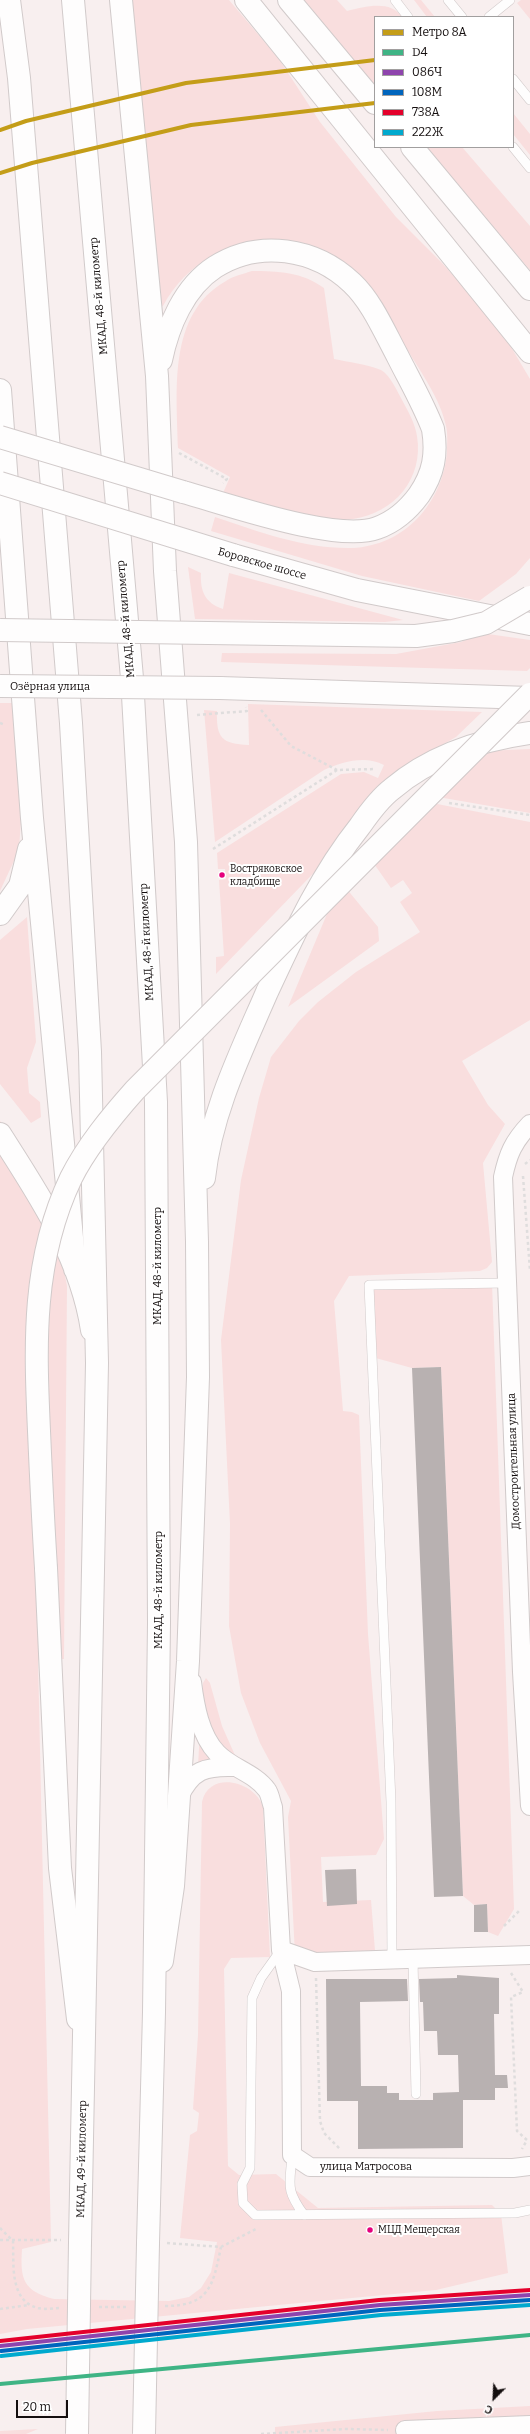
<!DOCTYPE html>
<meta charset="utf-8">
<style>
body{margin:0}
#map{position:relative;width:530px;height:2434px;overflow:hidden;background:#f8efef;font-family:Bitter,serif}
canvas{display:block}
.legend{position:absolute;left:374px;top:16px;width:140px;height:132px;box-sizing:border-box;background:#fff;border:1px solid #a19f9f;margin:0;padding:5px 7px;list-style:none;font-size:12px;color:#140e0e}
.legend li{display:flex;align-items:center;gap:8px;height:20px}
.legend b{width:20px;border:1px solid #a19f9f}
.north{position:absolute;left:474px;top:2378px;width:40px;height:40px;-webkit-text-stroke:3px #fff;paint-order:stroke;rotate:204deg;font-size:11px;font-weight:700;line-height:16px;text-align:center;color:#140e0e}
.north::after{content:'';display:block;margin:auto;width:14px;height:18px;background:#140e0e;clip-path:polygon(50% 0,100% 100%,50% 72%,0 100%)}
.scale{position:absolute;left:16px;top:2400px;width:52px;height:18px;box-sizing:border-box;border:2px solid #140e0e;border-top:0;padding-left:5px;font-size:12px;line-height:14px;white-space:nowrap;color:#140e0e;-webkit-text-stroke:3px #fff;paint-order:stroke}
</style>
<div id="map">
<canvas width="530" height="2434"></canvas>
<ul class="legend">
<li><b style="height:5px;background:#c49d18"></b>Метро 8А</li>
<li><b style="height:5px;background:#3fb485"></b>D4</li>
<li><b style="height:5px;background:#8e44ad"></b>086Ч</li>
<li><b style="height:5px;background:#0065bd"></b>108М</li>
<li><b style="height:5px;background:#e4002b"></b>738А</li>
<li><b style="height:5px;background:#00a9ce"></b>222Ж</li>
</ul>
<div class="north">С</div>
<div class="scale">20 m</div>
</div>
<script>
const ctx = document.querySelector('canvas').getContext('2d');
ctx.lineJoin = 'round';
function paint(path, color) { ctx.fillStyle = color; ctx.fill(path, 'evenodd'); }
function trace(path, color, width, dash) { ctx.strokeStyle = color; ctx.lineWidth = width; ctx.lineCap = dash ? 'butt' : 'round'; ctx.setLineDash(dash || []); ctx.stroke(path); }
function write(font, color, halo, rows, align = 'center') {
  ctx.font = font + ' Bitter,serif'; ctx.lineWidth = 4; ctx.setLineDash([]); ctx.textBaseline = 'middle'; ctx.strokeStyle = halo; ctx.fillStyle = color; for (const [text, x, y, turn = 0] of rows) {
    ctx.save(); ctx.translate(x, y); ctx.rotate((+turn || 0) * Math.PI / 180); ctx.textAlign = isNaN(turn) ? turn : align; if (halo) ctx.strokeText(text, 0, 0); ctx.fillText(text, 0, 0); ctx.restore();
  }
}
const green = new Path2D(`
 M131,0h98l50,59 41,63 76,95 46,46 56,62 32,54v179l-14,16 -37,27 -117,-25 -151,-45 4,-14c45,15 89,32 137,31 53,-2 91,-46 95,-96 0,-8 1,-18 -1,-26 -6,-28 -26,-55 -41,-80 -19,-33 -37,-70 -71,-90 -61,-36 -138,-11 -171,50h-5z
 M300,0h37l10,11c19,-5 44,-11 55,6h-27v71z
 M414,0h7l14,17h-8z
 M521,0h9v19l-13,-16z
 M513,113l17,21v21l-17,-21z
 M425,147h37l68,79v44z
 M252,271c26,0 50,1 72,17l10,71c14,3 33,5 47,11 9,5 16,21 21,30 6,11 13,23 15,36 7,43 -23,77 -64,83 -43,6 -90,-14 -130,-26l7,-16 -52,-29c-1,-56 -11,-134 48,-167 7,-5 17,-7 26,-10z
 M188,567l13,6c-1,18 4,30 22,36l6,-36 174,47 -18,2 -190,-3z
 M481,633l49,7v28l-3,3 -306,-9 1,-9 174,1 65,-12z
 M0,703h14l7,116 -2,31 -19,41z
 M248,704l234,8 -26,25 -54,31 -70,86 -116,120v-17l8,-1 -5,-76 7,-1 -1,-10h-7l-1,-16 124,-79 23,-2 14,6 6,-13c-19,-10 -42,-3 -60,5l-109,72 -11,-132 13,1c-1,27 5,33 32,34z
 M530,749v64l-92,-16 47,-46z
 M432,803l98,19v198l-68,41 26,44 17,19 -22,39 9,99 -5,6 -7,3 -131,5 -15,25 9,110 9,1 7,3 9,219 16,205 -8,16 -55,2 2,45 48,-2 4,51 -80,4 -7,-138 3,-16 -31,-58 -19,-50 -12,-67 1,-102 -9,-184 20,-160 18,-82 12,-41 28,-36 19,-19 38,-30 64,-40 -20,-30 12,-9 -9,-13 -12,8 -19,-27z
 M346,888l32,39 1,14 -91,66 44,-105z
 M27,917l9,125 -9,26 2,25 11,9 1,15 -10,6 -31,-39v-144z
 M0,1121l19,23 26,40 -10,26 24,35 8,41 -3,373 -26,1 13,582 -29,7c-2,30 1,42 32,50l115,2 20,-4 12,-9 10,-16 6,-30 -37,-4 10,-103 7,-4 2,-18 -6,-4 5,-74 4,-233c7,-32 53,-21 61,5l7,150 -39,1 -7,11 4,197 11,9 37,-1 42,34 174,-3 9,9 7,59 -72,17 -409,39 -27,5z
 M492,1283l22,626 -16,27 -10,-4 -1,-28 -13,1 -11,-9 -22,-529 -29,1 -40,-11 -3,-72z
 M206,1678l4,5 12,43 16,36 -40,3 5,-82z
 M530,2406v28h-255v-7l162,-16z
 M38,2429l-12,5h-26v-3z`);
const building = new Path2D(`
 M441,1367l22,529 -29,1 -22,-529z
 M356,1869l1,35 -30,2 -2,-36z
 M487,1904l1,28h-14v-27z
 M457,1975l42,3v36h-5l1,61h12l1,13h-13v12h-32v48l-105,1v-48h-31l-1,-122h81l1,22 -48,1 1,84h26v7h12v7h34v-7l26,-1 -1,-37h-20l-1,-24h-13l-1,-29h-3l-1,-23 38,-1z`);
const path = new Path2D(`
 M179,453l48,26 -4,4
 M261,710l30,36 46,24
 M197,715l50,-4 -1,-4
 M0,723l5,2
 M449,803l81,12
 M213,849l124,-79 38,-1
 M525,1164l5,-4
 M523,1176l7,95
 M504,1926l16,-16
 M511,1973l12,19 -12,5 6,134 10,9 -5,9
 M316,1978l4,143 4,12 16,16
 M0,2228l13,13c1,22 -4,60 25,67 7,2 15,0 22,0
 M0,2240h61
 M167,2243l54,4 35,-18
 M165,2306c45,0 48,-21 56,-59
 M99,2307h29
 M0,2309l29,-4
 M261,2434l85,-5 42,1`);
const lane = new Path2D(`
 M395,0l13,17
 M448,0l14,17
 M489,17l21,-17
 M513,79l17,21
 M513,147l17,21
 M281,1950l-20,28 -9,20 -2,170 -8,16 1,19 12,12 260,-2 15,-3
 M413,1959l3,135
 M392,1960l-1,-158 -22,-517 138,-2
 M292,2155c-2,30 -7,34 12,60`);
const street = new Path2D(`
 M530,1124c-17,18 -22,30 -27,53l19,495 8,134
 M192,1682c3,24 8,53 25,71 14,15 38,20 50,37 3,4 4,12 6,17l8,143 10,41 1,164 18,12 203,1 17,-2
 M179,1797c13,-27 26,-31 55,-30
 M281,1950l34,12 215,-7
 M405,2430l125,-5`);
const primary = new Path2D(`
 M121,0l36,376 8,195 21,271 11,400 1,135 -10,284 -15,225 -11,75
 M246,0l284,352
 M289,0l86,103
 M412,147l118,142
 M161,360c7,-34 23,-73 54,-93 44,-28 100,-19 137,16 20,19 32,48 45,72 12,24 26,48 36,74 4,25 1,44 -14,66 -11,15 -25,27 -42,33 -40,15 -150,-24 -194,-36
 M0,390l32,428 43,451
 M233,555l124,35 173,34
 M220,688l310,10
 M0,914l20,-28 9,-37
 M0,1134c39,61 81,123 92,196
 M204,1178c7,-66 37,-126 63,-186 27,-58 53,-116 93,-166 9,-13 19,-27 32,-37 38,-32 88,-49 138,-56
 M46,1568l14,300 18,151`);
const highway = new Path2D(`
 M9,0l10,78 52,645 19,329 7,311 -17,879
 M73,0l59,678 24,424 3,521 -5,389 -6,231`);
const primaryBridge = new Path2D(`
 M0,437l183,55
 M0,483l233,72
 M0,630l416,6 37,-5 33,-8 44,-26
 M0,686l220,2
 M46,1568c-3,-46 -5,-91 -7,-137 -4,-88 -7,-171 32,-253 16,-32 40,-61 64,-88l395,-396`);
const highwayBridge = new Path2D(`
 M77,2434l3,-192
 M144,2434l4,-191`);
const rail1 = new Path2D(`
 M0,2384l530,-49`);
const rail2 = new Path2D(`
 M0,2346l380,-41 150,-10`);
const rail3 = new Path2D(`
 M1,2351l379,-41 150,-10`);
const rail4 = new Path2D(`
 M0,2341l379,-41 151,-10`);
const rail5 = new Path2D(`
 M1,2356l380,-41 149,-10`);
const metro1 = new Path2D(`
 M0,130l26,-9 160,-38 189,-23
 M0,173l32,-10 159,-38 184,-22`);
const markers = [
 [222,875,3.5,"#e5007d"],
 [370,2230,3.5,"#e5007d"]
];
const busNames = [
 ["Востряковское",230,869],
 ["кладбище",230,882],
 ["МЦД Мещерская",378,2230]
];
const streetNames = [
 ["МКАД, 48-й километр",99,296,-95],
 ["Боровское шоссе",262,564,16],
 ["МКАД, 48-й километр",126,619,-95],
 ["Озёрная улица",50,687],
 ["МКАД, 48-й километр",147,942,-93],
 ["МКАД, 48-й километр",158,1266,-90],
 ["Домостроительная улица",514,1461,-92],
 ["МКАД, 48-й километр",159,1590,-90],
 ["МКАД, 49-й километр",82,2159,-89],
 ["улица Матросова",366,2167]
];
paint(green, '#f9dede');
paint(building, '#b8b1b1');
trace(lane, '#d1caca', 10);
trace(street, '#d1caca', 20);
trace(primary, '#d1caca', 24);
trace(highway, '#d1caca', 24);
trace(path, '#dfdddd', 2.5, [3, 3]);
trace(lane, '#fefdfd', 9);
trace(street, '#fefdfd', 18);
trace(primary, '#fefdfd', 22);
trace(highway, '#fefdfd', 22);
trace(primaryBridge, '#d1caca', 24, []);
trace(highwayBridge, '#d1caca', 24, []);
trace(primaryBridge, '#fefdfd', 22);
trace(highwayBridge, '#fefdfd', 22);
trace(rail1, '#3fb485', 4);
trace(rail2, '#8e44ad', 4);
trace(rail3, '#0065bd', 4);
trace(rail4, '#e4002b', 4);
trace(rail5, '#00a9ce', 4);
trace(metro1, '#c49d18', 4);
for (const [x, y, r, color] of markers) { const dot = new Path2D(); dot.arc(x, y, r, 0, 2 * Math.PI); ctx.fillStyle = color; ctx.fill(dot); trace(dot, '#fff', 1.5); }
write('10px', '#140e0e', '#fff', busNames, 'left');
write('11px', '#140e0e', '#fff', streetNames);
</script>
